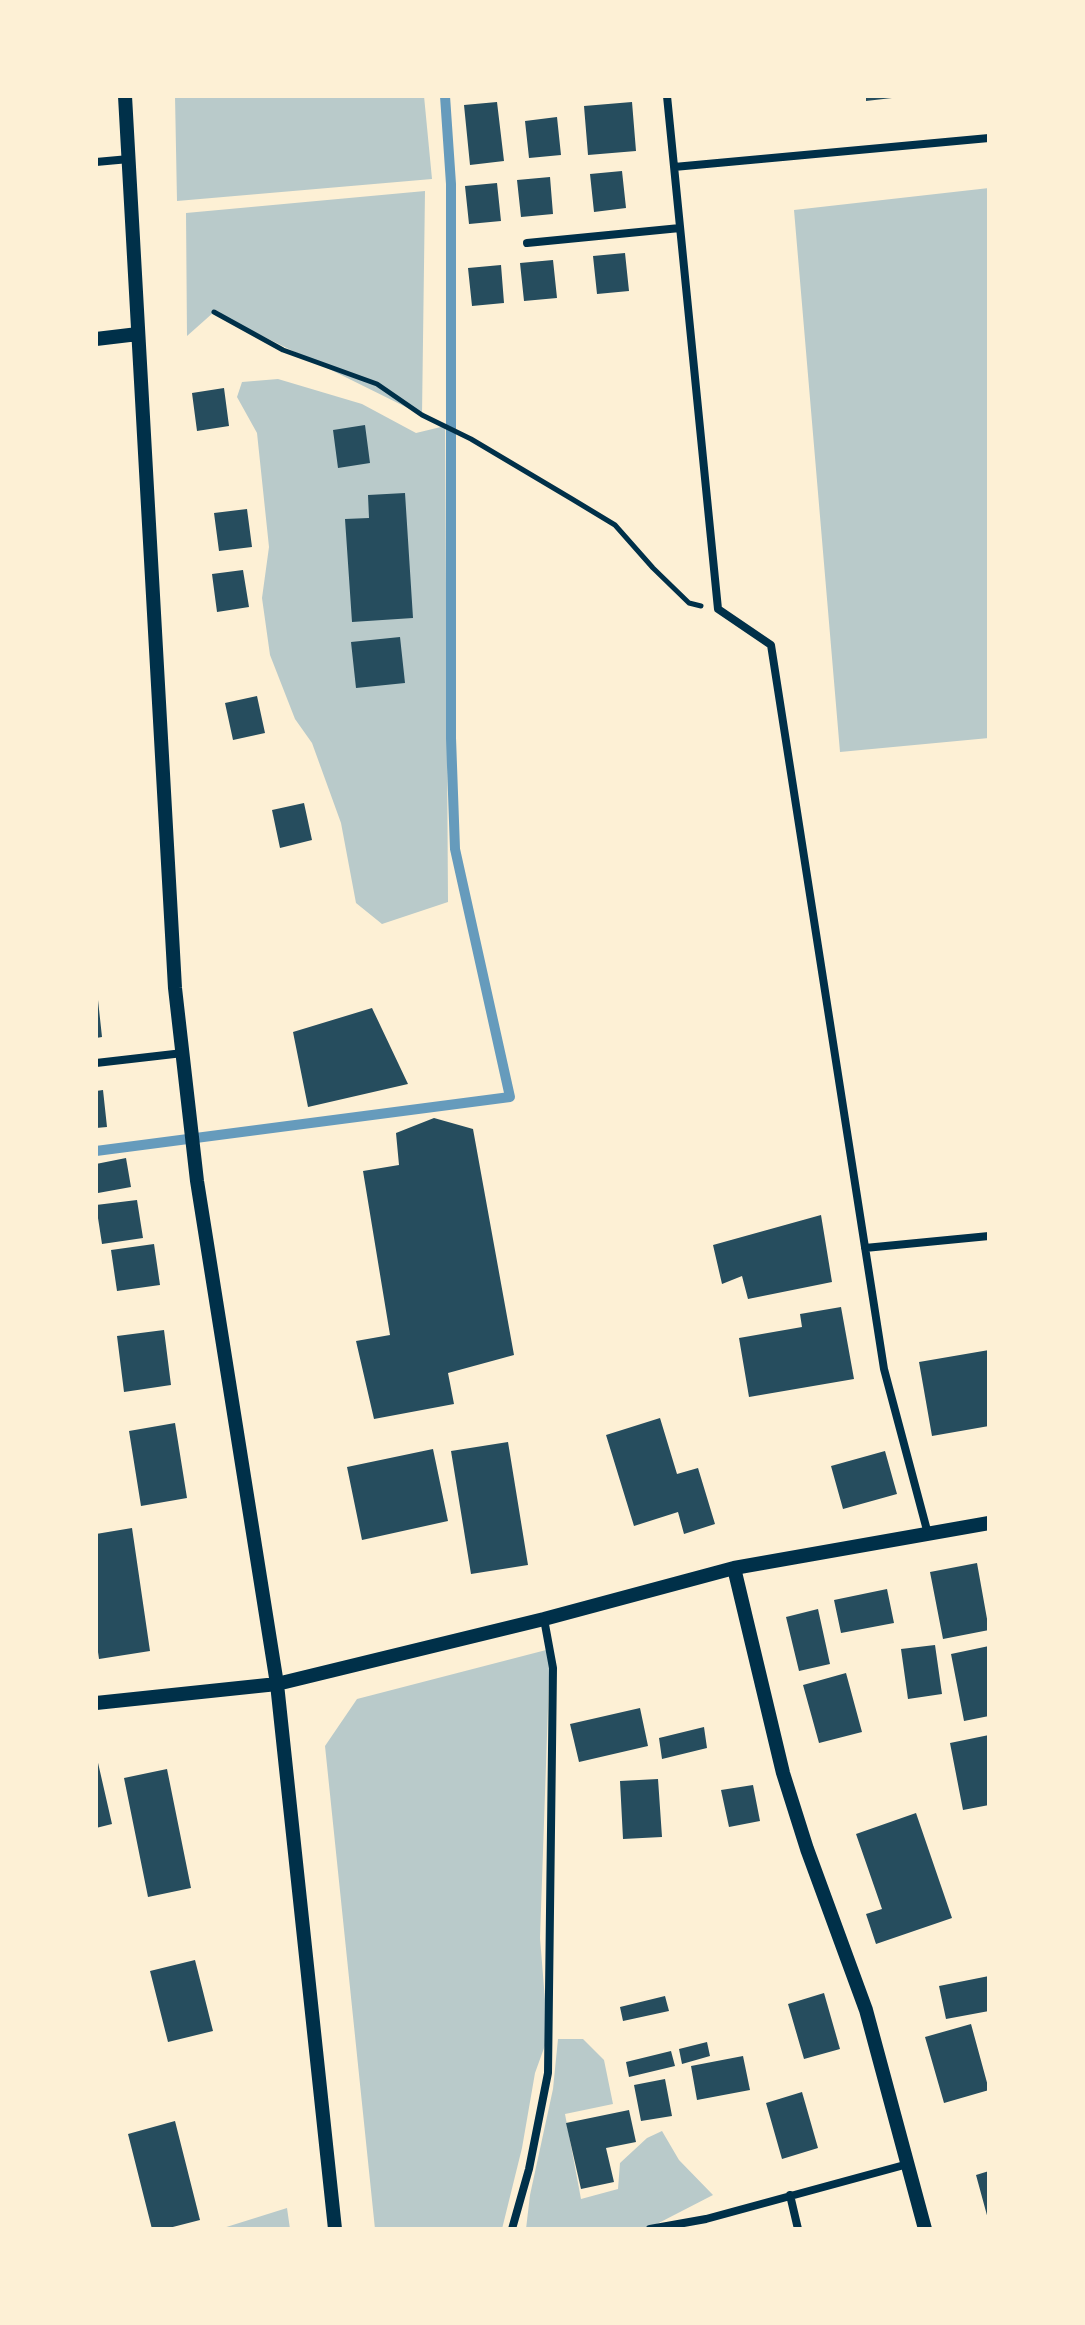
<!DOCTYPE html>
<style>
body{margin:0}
#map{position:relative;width:1085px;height:2325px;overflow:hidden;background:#fdf0d5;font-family:Signika,sans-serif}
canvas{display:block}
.frame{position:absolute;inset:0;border:98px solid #fdf0d5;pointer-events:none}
</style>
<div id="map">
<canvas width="1085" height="2325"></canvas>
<div class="frame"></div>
</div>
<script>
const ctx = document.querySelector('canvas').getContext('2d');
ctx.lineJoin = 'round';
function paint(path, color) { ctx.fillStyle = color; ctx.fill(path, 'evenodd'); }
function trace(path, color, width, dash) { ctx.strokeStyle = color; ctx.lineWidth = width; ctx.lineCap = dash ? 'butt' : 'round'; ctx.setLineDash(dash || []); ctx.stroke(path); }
const green = new Path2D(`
 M175,96h249l8,83 -255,22z
 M989,188v550l-149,14 -46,-542z
 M425,191l-3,224 -208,-103 -27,24 -1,-123z
 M278,379l84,25 54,29 29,-7 3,476 -66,22 -26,-21 -15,-80 -29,-80 -17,-24 -25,-64 -8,-57 7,-51 -12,-114 -20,-36 5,-15z
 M550,1649l-10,289 8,99 -13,36 -13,75 -20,81h-127l-50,-483 32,-47z
 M558,2039h25l21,21 9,44 -48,10 16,85 37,-10 2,-26 27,-25 15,-7 17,29 34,35 -66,34h-121l4,-34 23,-106z
 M287,2208l3,21h-70z`);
const stream = new Path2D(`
 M96,1151l414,-54 -55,-248 -4,-111v-554l-6,-88`);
const building = new Path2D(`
 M866,96h26v2l-26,3z
 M497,102l7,59 -34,4 -6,-60z
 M632,102l4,49 -48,4 -4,-49z
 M557,117l4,38 -32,3 -4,-37z
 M622,171l4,37 -32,4 -4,-38z
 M550,177l3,37 -32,3 -4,-37z
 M497,183l4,38 -32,3 -4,-38z
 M625,253l4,38 -32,3 -4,-38z
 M553,260l4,38 -33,3 -4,-38z
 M501,265l3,38 -32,3 -4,-38z
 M224,388l5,38 -32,5 -5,-38z
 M365,425l5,38 -32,5 -5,-38z
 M405,493l8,125 -61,4 -7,-103 24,-1 -1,-23z
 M247,509l5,38 -33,4 -5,-38z
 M243,570l6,37 -32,5 -5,-38z
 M400,637l5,46 -49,5 -5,-46z
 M257,696l8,37 -32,7 -8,-37z
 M304,803l8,37 -32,8 -8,-38z
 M96,1000h2l4,37 -6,1z
 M372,1008l36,76 -100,23 -15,-75z
 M103,1090l4,37 -11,1v-37z
 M434,1118l39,11 41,226 -66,18 6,31 -80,15 -18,-78 34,-6 -27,-164 36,-6 -3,-32z
 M126,1158l5,29 -33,6 -2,-29z
 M137,1200l6,38 -41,6 -6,-39z
 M821,1215l11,67 -84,17 -6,-23 -20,8 -9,-39z
 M154,1244l6,41 -43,6 -6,-41z
 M841,1307l13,72 -105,18 -10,-59 63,-11 -2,-13z
 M164,1330l7,55 -47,7 -7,-56z
 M989,1350v76l-57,10 -13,-74z
 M660,1418l17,56 21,-6 17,56 -31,10 -6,-22 -44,14 -28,-91z
 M175,1423l12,75 -46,8 -12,-75z
 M508,1442l20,123 -57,9 -20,-123z
 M433,1449l15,72 -86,19 -15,-73z
 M885,1451l12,43 -54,15 -12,-43z
 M132,1528l18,123 -51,8 -3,-21v-104z
 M977,1563l12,67 -46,9 -13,-67z
 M887,1589l7,34 -53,10 -7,-33z
 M818,1609l12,55 -31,7 -13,-54z
 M935,1645l7,49 -34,5 -7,-50z
 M989,1646v70l-25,5 -13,-67z
 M846,1673l16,59 -43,11 -16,-58z
 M640,1708l8,38 -69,16 -9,-38z
 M704,1727l3,21 -45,11 -3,-21z
 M989,1735v70l-26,5 -13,-67z
 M96,1754l16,70 -16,4z
 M167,1769l24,119 -43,9 -24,-119z
 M658,1779l4,58 -39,2 -3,-58z
 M753,1785l7,36 -31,6 -8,-37z
 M916,1813l36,105 -76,26 -10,-30 16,-5 -26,-75z
 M195,1960l18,71 -45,11 -18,-71z
 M989,1976v35l-43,8 -7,-33z
 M824,1993l16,56 -36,10 -16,-55z
 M665,1996l4,15 -46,10 -3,-14z
 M971,2024l18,66 -45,13 -19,-66z
 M707,2042l3,14 -28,8 -3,-15z
 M671,2051l4,15 -46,11 -3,-15z
 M743,2056l7,34 -53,10 -6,-34z
 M665,2079l7,37 -31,5 -7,-36z
 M802,2092l16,56 -36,11 -16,-56z
 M629,2110l7,32 -30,6 8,34 -33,7 -15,-66z
 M175,2121l25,99 -35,9h-13l-24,-95z
 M989,2171v48h-1l-12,-44z`);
const path = new Path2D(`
 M214,312l69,38 94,34 45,31 49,24 101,60 43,26 38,43 36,35 12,3`);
const minor = new Path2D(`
 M667,96l51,513 53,36 113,724 44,165
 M96,162l33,-3
 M674,167l315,-29
 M527,243l153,-15
 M96,1063l87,-10
 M865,1248l124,-12
 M790,2195l8,34
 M512,2229l17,-60 19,-96 5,-405 -9,-49
 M650,2229l56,-10 202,-55`);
const tertiary = new Path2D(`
 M125,96l50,892 22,193 80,503 58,545
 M96,339l42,-5
 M734,1568l49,205 24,76 59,161 59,219
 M96,1703l181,-19 267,-65 190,-51 255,-45`);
paint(green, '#b9caca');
trace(stream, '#669bbc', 10);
paint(building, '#264d5e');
trace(path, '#003049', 5);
trace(minor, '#003049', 8);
trace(tertiary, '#003049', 14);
</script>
